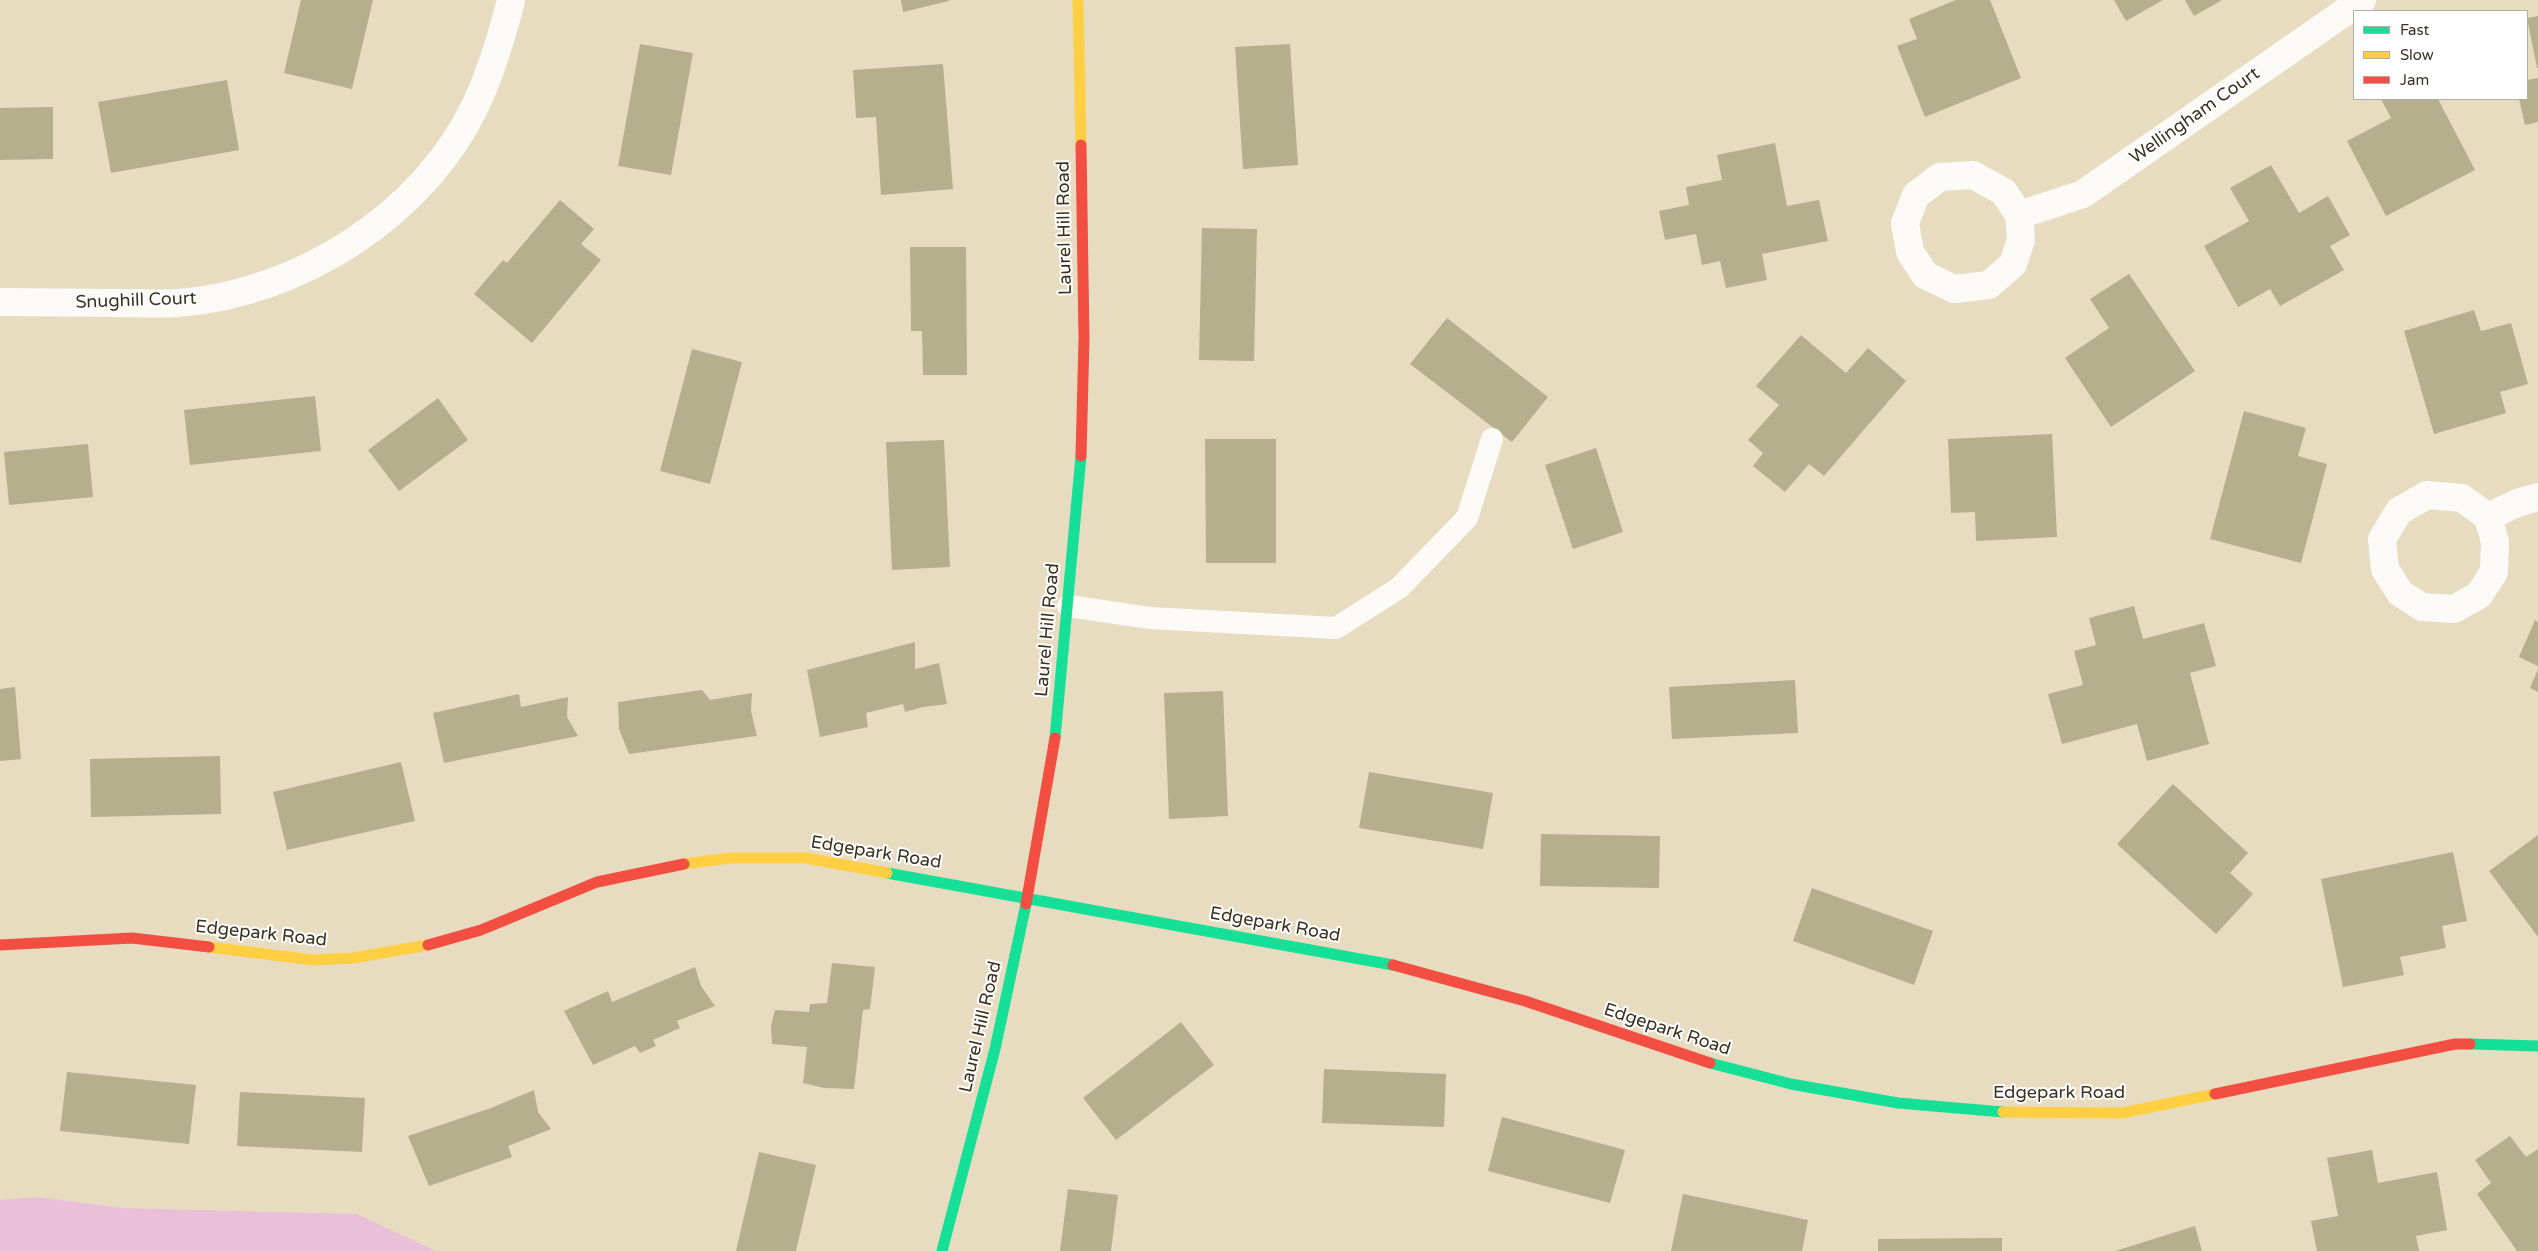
<!DOCTYPE html>
<style>
body{margin:0}
#map{position:relative;width:2538px;height:1251px;overflow:hidden;background:#e8dcc0;font-family:"Varela Round",sans-serif}
canvas{display:block}
.legend{position:absolute;left:2353px;top:10px;width:175px;height:90px;box-sizing:border-box;background:#fff;border:1px solid #b1ada5;margin:0;padding:6px 9px;list-style:none;font-size:15px;color:#3b321f}
.legend li{display:flex;align-items:center;gap:10px;height:25px}
.legend b{width:25px;border:1px solid #b1ada5}
</style>
<div id="map">
<canvas width="2538" height="1251"></canvas>
<ul class="legend">
<li><b style="height:6px;background:#16e098"></b>Fast</li>
<li><b style="height:6px;background:#ffcf43"></b>Slow</li>
<li><b style="height:6px;background:#f24e42"></b>Jam</li>
</ul>
</div>
<script>
const ctx = document.querySelector('canvas').getContext('2d');
ctx.lineJoin = 'round';
function paint(path, color) { ctx.fillStyle = color; ctx.fill(path, 'evenodd'); }
function trace(path, color, width, dash) { ctx.strokeStyle = color; ctx.lineWidth = width; ctx.lineCap = dash ? 'butt' : 'round'; ctx.setLineDash(dash || []); ctx.stroke(path); }
function write(font, color, halo, rows, align = 'center') {
  ctx.font = font + ' "Varela Round",sans-serif'; ctx.lineWidth = 4; ctx.setLineDash([]); ctx.textBaseline = 'middle'; ctx.strokeStyle = halo; ctx.fillStyle = color; for (const [text, x, y, turn = 0] of rows) {
    ctx.save(); ctx.translate(x, y); ctx.rotate((+turn || 0) * Math.PI / 180); ctx.textAlign = isNaN(turn) ? turn : align; if (halo) ctx.strokeText(text, 0, 0); ctx.fillText(text, 0, 0); ctx.restore();
  }
}
const green = new Path2D(`
 M39,1197l83,11 235,6 79,37h-436v-51z`);
const building = new Path2D(`
 M301,0h72l-21,89 -68,-16z
 M901,0h48v1l-46,11z
 M1956,0h34l31,78 -96,39 -28,-71 20,-7 -8,-20z
 M2114,0h49l-37,21z
 M2185,0h37l-28,16z
 M2538,16v52h-1l-10,-50z
 M640,44l53,9 -22,122 -53,-9z
 M1290,44l8,121 -55,4 -8,-122z
 M943,64l10,125 -72,6 -5,-78 -20,1 -3,-48z
 M2538,78v44l-13,3 -6,-26h8v-19z
 M227,80l12,70 -128,23 -13,-71z
 M2381,99h57l37,71 -89,46 -39,-75 44,-23z
 M53,107v52l-53,1v-52z
 M1775,143l12,63 32,-6 9,41 -66,13 5,26 -41,8 -6,-27 -18,4 -6,-31 -31,6 -6,-29 30,-6 -3,-18 36,-7 -5,-25z
 M2271,165l28,48 29,-17 22,39 -20,11 14,24 -64,36 -10,-17 -32,18 -34,-61 45,-25 -19,-33z
 M560,200l34,29 -13,15 20,16 -69,83 -58,-49 29,-34 4,3z
 M1202,228l55,1 -3,132 -55,-1z
 M910,247h56l1,128h-44l-1,-44h-11z
 M2129,274l66,97 -84,56 -46,-69 44,-30 -19,-29z
 M2474,310l7,21 30,-8 17,61 -28,8 6,21 -72,21 -30,-103z
 M1447,318l101,79 -36,45 -102,-78z
 M1801,335l45,38 22,-25 38,33 -82,95 -15,-12 -24,28 -32,-26 10,-13 -15,-13 31,-35 -23,-19z
 M692,349l50,13 -32,122 -50,-13z
 M315,396l6,55 -131,14 -6,-55z
 M438,398l30,42 -69,51 -31,-41z
 M2244,411l62,17 -8,28 29,8 -26,99 -91,-24z
 M2052,434l5,103 -81,4 -1,-29 -24,1 -3,-74z
 M1205,439h71v124h-70z
 M944,440l6,127 -58,3 -6,-128z
 M88,444l5,53 -84,8 -5,-53z
 M1596,448l27,84 -50,17 -28,-84z
 M2134,606l9,33 61,-16 12,43 -26,7 19,71 -62,17 -10,-37 -75,20 -14,-50 35,-9 -9,-34 22,-6 -7,-27z
 M2535,620l3,2v44l-19,-9z
 M915,642v27l24,-6 8,41 -24,3 -18,5 -2,-8 -37,9 2,14 -48,10 -13,-67z
 M2538,669v23l-8,-4z
 M1795,680l3,53 -126,6 -3,-52z
 M15,687l6,72 -21,2v-72z
 M702,690l8,10 42,-7 -1,18 6,25 -128,18 -10,-25 -1,-27z
 M1223,691l5,125 -59,3 -5,-126z
 M519,694l2,13 47,-10 -1,20 11,19 -134,27 -11,-50z
 M220,756l1,58 -130,3 -1,-58z
 M401,762l14,59 -128,29 -14,-58z
 M1369,772l124,21 -10,56 -124,-21z
 M2173,784l75,69 -18,20 23,21 -37,40 -99,-90z
 M1541,834l119,2 -1,52 -119,-2z
 M2538,835v102l-49,-66z
 M2453,852l14,69 -25,5 4,22 -46,9 4,18 -61,12 -22,-108z
 M1812,888l121,43 -19,54 -121,-44z
 M832,963l43,4 -5,42 -7,1 -9,79 -30,-1 -21,-5 4,-36 -35,-3 -1,-18 4,-16 34,2 1,-8 17,-1z
 M695,967l6,19 14,20 -38,15 3,7 -27,12 3,6 -16,7 -5,-7 -42,19 -29,-54 44,-20 4,11z
 M1181,1022l33,43 -98,75 -33,-42z
 M1324,1069l122,5 -2,53 -122,-4z
 M67,1072l129,13 -7,59 -129,-13z
 M534,1090l4,22 13,17 -43,17 4,11 -83,29 -21,-50 83,-28z
 M240,1092l125,6 -3,54 -125,-6z
 M1502,1117l123,33 -15,53 -122,-32z
 M2510,1136l16,21 12,-8v102h-21l-40,-57 14,-11 -16,-23z
 M2372,1150l6,33 59,-11 10,58 -31,6 3,15h-102l-6,-30 27,-5 -11,-58z
 M759,1152l57,13 -20,86h-60z
 M1068,1189l50,6 -7,56h-51z
 M1683,1194l125,26 -6,31h-131z
 M2195,1226l7,25h-87z
 M2002,1238v13h-124v-12z`);
const lane = new Path2D(`
 M1068,606l82,12 186,10 63,-40 68,-70 25,-79`);
const street = new Path2D(`
 M1973,175l31,17 15,23 2,25 -8,24 -24,21 -35,4 -29,-14 -15,-23 -5,-29 11,-28 24,-18z
 M2019,215l64,-21 279,-194
 M0,302c40,0 81,1 121,1 19,0 38,1 57,0 121,-9 246,-88 298,-199 16,-34 26,-68 35,-104
 M2427,495l35,3 26,19 7,25 -1,30 -15,23 -25,14 -32,-2 -22,-14 -15,-24 -3,-30 17,-28z
 M2488,517l29,-14 21,-6`);
const fast = new Path2D(`
 M1055,738l26,-282
 M887,873l506,92
 M2470,1044l68,2
 M1710,1063l81,21 107,19 105,9
 M942,1251l53,-202 31,-145`);
const slow = new Path2D(`
 M1078,0l3,145
 M684,864l46,-6h76l81,15
 M209,947l104,13 40,-2 75,-13
 M2003,1112l119,1 93,-19`);
const jam = new Path2D(`
 M1081,145l3,194 -3,117
 M1026,904l29,-166
 M0,945l132,-7 77,9
 M428,945l53,-15 116,-48 87,-18
 M1393,965l132,36 185,62
 M2215,1094l240,-50h15`);
const streetNames = [
 ["Wellingham Court",2195,116,-35],
 ["Laurel Hill Road",1065,228,-91],
 ["Snughill Court",136,301,-2],
 ["Laurel Hill Road",1048,630,-85],
 ["Edgepark Road",876,853,9],
 ["Edgepark Road",1275,925,10],
 ["Edgepark Road",261,934,6],
 ["Laurel Hill Road",981,1027,-77],
 ["Edgepark Road",1667,1030,18],
 ["Edgepark Road",2059,1093]
];
paint(green, '#eac0d8');
paint(building, '#b5af8d');
trace(lane, '#fcfaf6', 22);
trace(street, '#fcfaf6', 28);
trace(fast, '#16e098', 11);
trace(slow, '#ffcf43', 11);
trace(jam, '#f24e42', 11);
write('18px', '#3b321f', '#fff', streetNames);
</script>
